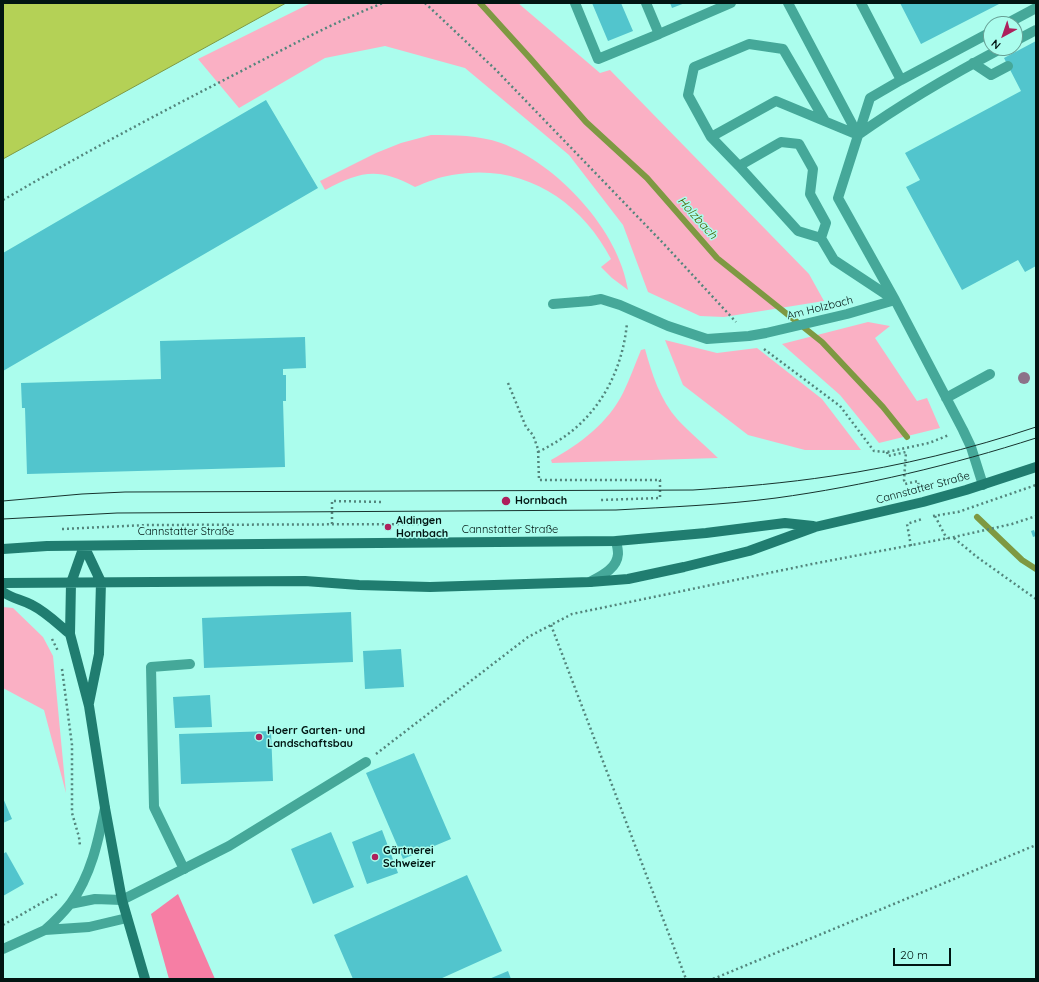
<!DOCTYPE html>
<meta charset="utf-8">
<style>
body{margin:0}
#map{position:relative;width:1039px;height:982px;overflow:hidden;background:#abfded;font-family:Quicksand,sans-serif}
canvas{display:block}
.frame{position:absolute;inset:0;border:4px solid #011512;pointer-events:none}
.north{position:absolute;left:983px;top:16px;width:40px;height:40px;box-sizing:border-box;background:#abfded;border:1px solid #67a095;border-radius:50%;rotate:220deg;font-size:11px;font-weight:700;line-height:16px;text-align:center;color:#011512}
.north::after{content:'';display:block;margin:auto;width:14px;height:18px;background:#ad205c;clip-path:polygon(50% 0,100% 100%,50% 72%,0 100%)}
.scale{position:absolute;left:893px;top:948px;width:58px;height:18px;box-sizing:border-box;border:2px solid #011512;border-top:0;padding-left:5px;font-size:12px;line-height:14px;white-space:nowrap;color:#011512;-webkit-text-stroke:3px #abfded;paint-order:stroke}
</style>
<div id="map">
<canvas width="1039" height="982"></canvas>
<div class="frame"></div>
<div class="north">N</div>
<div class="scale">20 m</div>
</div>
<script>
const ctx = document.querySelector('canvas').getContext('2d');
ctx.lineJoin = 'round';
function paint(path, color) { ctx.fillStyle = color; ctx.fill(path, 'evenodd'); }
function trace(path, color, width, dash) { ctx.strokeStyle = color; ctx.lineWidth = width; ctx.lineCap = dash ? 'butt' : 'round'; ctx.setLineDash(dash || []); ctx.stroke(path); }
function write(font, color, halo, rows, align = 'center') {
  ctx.font = font + ' Quicksand,sans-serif'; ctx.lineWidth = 3; ctx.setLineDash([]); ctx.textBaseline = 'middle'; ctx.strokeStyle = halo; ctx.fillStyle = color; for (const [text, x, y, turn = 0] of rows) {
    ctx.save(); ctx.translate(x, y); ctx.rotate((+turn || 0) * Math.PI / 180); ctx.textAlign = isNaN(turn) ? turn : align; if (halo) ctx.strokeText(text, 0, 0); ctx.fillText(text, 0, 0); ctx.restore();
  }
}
const green = new Path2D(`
 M311,3h207l82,70 10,-3 199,204 15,27 -100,16 -24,-1 -52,-24 -25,-67 -54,-70 -104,-87 -80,-22 -60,12 -86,50 -41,-49z
 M431,135c24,0 47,0 70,8 56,21 118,87 127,147l-16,-12 -11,-11 10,-8c-31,-60 -90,-97 -159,-84 -13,2 -25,7 -37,12 -37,-20 -54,-16 -90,3l-5,-9 56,-28 25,-10z
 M868,322l22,4 -15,12 42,63 10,-3 13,30 -61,15 -39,-48 -58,-51z
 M665,340l52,13 40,-5 65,51 39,51h-56l-57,-15 -65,-50z
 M645,349c7,25 15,51 33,71 12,13 27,25 40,38l-166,5 -1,-3c29,-16 57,-37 72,-67 7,-14 12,-29 18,-43z
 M3,607l10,1 30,29 10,19 13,137 -22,-83 -41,-22z`);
const forest = new Path2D(`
 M178,894l37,85h-46l-18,-65z`);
const water = new Path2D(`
 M3,3h283l-283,156z`);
const stream = new Path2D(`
 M480,3l49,54 57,65 61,56 70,80 105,84 61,65 24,30
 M977,517l45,43 14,9`);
const building = new Path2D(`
 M592,3h29l12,28 -25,10z
 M670,3h15l-13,5z
 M900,3h101l-80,41z
 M1036,41v225l-11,6 -7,-12 -56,30 -56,-103 14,-7 -15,-27 116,-62 -17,-33z
 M266,100l52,88 -315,183v-118z
 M305,337l1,31 -23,1v6h3v26h-3l2,66 -258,7 -2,-66h-3l-1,-25 140,-4 -1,-38z
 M1034,530l2,6 -3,1 -2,-6z
 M351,612l2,50 -149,6 -2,-50z
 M401,649l3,38 -39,2 -2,-38z
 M210,695l2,32 -37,1 -2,-31z
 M271,731l2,50 -92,3 -2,-50z
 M414,753l37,86 -48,20 -37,-86z
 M3,798l9,21 -9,4z
 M382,830l16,43 -31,11 -15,-42z
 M331,832l23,55 -41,17 -22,-55z
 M6,852l18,32 -21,12v-42z
 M467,875l35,76 -62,28h-87l-19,-44z
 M508,971l3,8h-22z`);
const path = new Path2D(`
 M425,3l71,67 167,173 73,79
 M3,200c72,-42 145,-81 219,-119 53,-27 105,-56 161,-78
 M764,349l76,57 34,45 13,1 42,-9 20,-8
 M508,383l18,44 7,8 5,14 1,31h121v18l-59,2
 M538,452c12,-6 24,-13 34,-21 33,-27 51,-66 55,-108
 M887,452l1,4 18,-4 -2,28 1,4 13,-3 1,6
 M933,516l25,-4 78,-27
 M935,516l12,23
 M332,524v-23l52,1
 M62,529l85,-4 285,-1
 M954,538l23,19 59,42
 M911,546l-4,-22 15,-5
 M551,625l135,354
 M52,639l6,12
 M62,669l10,76v68l7,24 1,9
 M376,754l152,-117 44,-23 240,-50 142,-27 58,-13 24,-8
 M3,925l56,-32
 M713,979l323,-134`);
const lane = new Path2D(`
 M575,3l23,56 61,-25
 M646,3l13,31 72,-31
 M788,3l70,132c46,-33 95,-61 144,-87
 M861,3l40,77
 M1006,24l30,-16
 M1015,41l21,-11
 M973,63l18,12 17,-9
 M825,121l-42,-72 -34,-5 -55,23 -6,28 23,42 65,-36 82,34
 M711,137l28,29
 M821,238l-23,-7 -59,-65 42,-24 18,2 14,25 -3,25 16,29 -5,15 13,22 59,39
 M553,304l37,-3 11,-2 19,6 48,21 39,13 42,-3 17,-3 81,-19 48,-14
 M946,398l44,-24
 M983,485l-12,-38 -8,-17 -68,-130 -57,-102 32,-100 31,-18 90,-48
 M590,582c11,-6 27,-13 28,-28 0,-4 -1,-9 -2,-13
 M184,869l-30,-62 -3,-140 39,-3`);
const street = new Path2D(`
 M70,904l25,-5 27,1 107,-54 137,-84
 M45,930c9,-8 18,-17 26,-27 20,-28 27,-61 34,-95
 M3,949l42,-19 44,-3 38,-9`);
const secondary = new Path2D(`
 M84,546l-13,37 -1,51 19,72 16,102 17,92 23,79
 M84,546l17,36 -2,72 -10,49
 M3,549l44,-3 94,-1 475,-4 90,-8 79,-10 28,3
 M3,583l302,-2 54,4 71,2 160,-5 38,-3 56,-12 65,-16 66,-24 108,-25 43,-12 70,-23
 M3,592c10,7 18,7 29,13 14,7 26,19 38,29`);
const tram = new Path2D(`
 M3,501l79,-7 43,-2 568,-2c46,-3 93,-7 139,-14 69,-10 138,-27 204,-49
 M3,519l114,-6 499,-3c53,-3 107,-5 160,-12 88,-12 176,-33 260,-60`);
const trees = [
 [1024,378]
];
const markers = [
 [506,501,5,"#ad205c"],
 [388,527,4,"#ad205c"],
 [259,737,4,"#ad205c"],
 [375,857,4,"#ad205c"]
];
const streetNames = [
 ["Am Holzbach",820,308,-14],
 ["Cannstatter Straße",923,488,-15],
 ["Cannstatter Straße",510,530],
 ["Cannstatter Straße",186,532]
];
const poiNames = [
 ["Hornbach",515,501],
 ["Aldingen",396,521],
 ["Hornbach",396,534],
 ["Hoerr Garten- und",267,731],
 ["Landschaftsbau",267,744],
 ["Gärtnerei",383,851],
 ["Schweizer",383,864]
];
const waterNames = [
 ["Holzbach",697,218,48]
];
paint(green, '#fab0c4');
paint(forest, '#f67ea4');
paint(water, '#b4d156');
trace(water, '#7e9942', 1);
trace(stream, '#7e9942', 6);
paint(building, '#52c5cd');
trace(path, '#53857c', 2.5, [2, 3]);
trace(lane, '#45a899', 10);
trace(street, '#45a899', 10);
trace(secondary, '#207d70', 10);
trace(tram, '#17332e', 1);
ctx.fillStyle = '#8c7289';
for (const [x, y] of trees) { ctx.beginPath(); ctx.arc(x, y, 6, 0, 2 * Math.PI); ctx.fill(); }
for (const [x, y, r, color] of markers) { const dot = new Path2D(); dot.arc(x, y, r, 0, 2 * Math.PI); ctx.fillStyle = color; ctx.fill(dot); trace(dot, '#abfded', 1.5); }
write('11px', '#011512', '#abfded', streetNames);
write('bold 11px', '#011512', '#abfded', poiNames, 'left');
write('italic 12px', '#4d5f00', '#abfded', waterNames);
</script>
